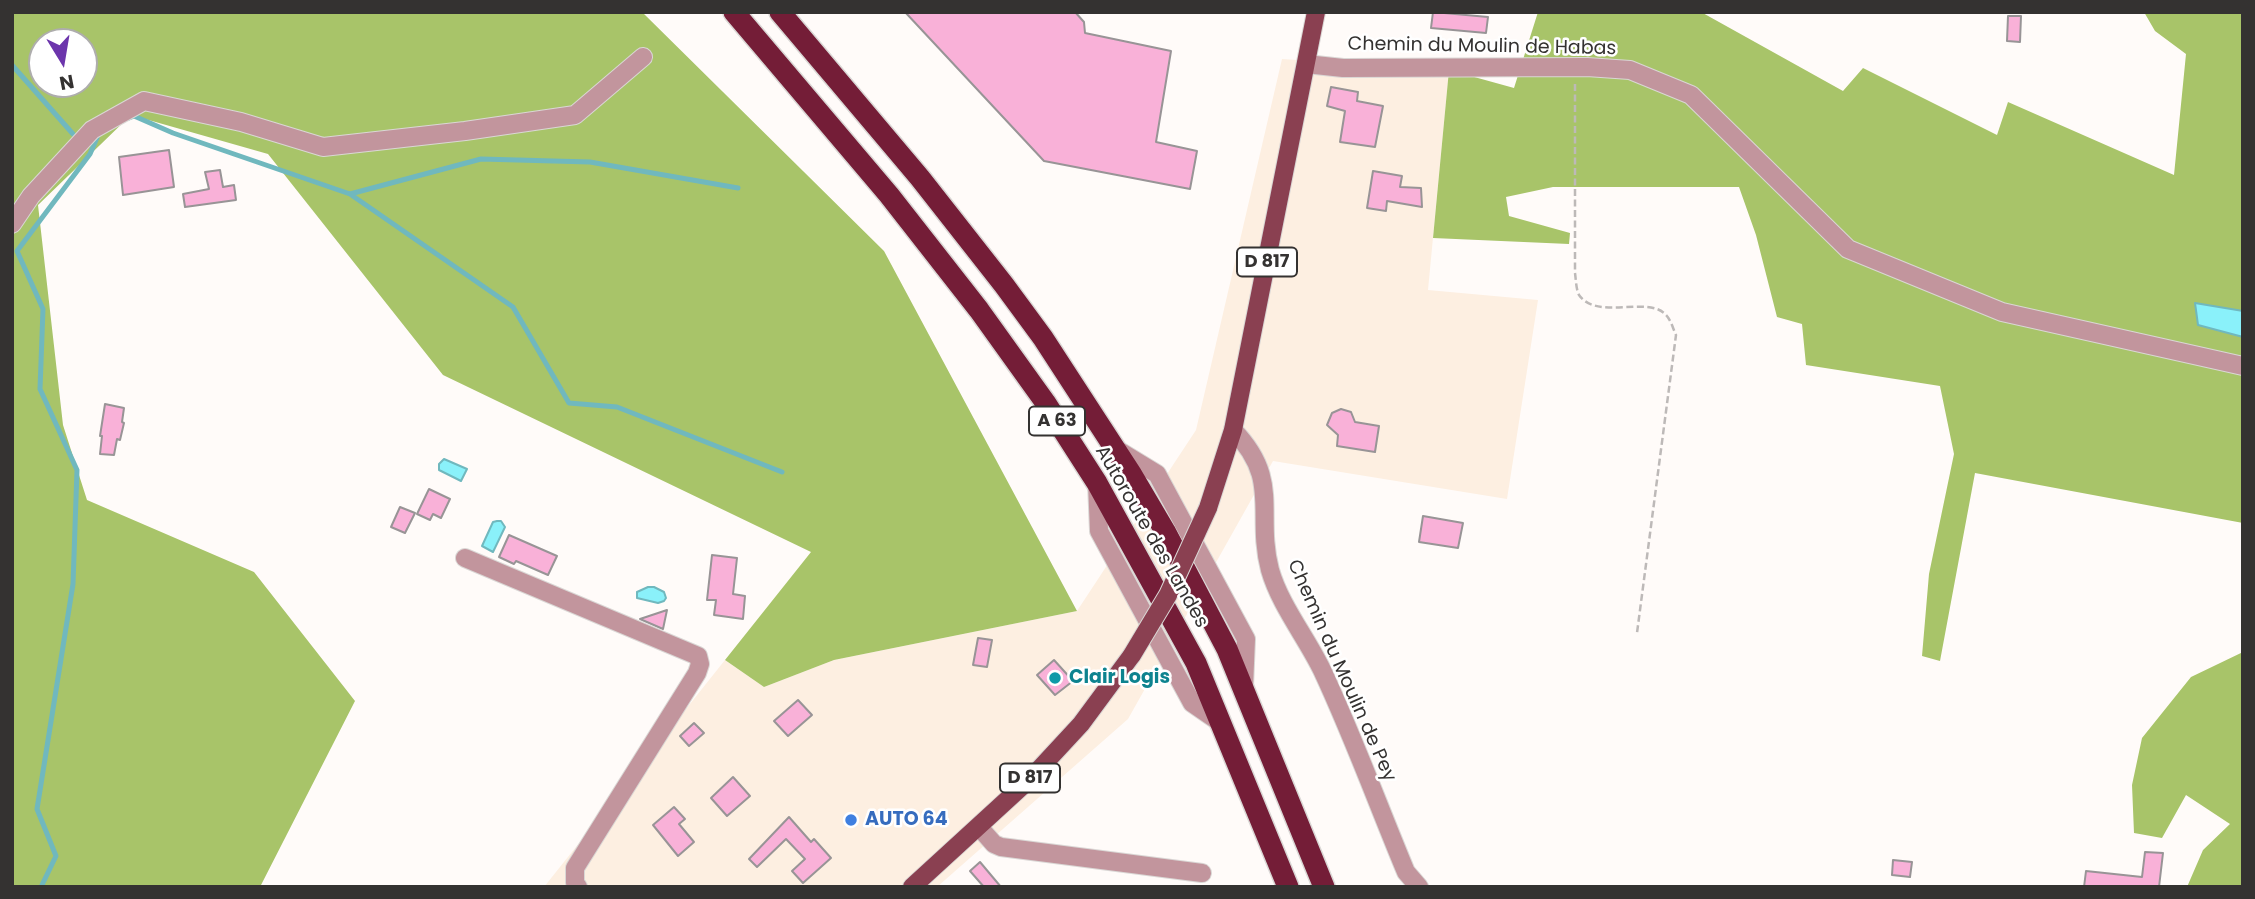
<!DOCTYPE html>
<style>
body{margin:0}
#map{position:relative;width:2255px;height:899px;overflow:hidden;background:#fffbf9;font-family:Poppins,sans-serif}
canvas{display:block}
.frame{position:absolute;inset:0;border:14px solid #343231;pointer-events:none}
.north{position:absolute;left:28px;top:28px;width:70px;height:70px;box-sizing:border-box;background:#fff;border:2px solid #aeadad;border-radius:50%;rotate:169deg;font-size:19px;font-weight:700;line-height:28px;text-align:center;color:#343231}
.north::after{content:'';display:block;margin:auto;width:24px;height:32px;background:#6c35ac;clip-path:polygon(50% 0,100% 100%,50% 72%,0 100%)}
</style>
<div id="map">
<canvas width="2255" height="899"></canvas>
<div class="frame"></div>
<div class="north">N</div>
</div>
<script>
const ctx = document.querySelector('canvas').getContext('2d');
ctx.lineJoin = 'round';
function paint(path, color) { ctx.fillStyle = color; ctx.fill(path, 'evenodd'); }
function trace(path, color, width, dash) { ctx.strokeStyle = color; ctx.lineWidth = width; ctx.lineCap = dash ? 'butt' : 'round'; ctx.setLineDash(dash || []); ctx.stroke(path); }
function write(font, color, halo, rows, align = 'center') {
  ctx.font = font + ' Poppins,sans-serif'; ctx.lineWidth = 5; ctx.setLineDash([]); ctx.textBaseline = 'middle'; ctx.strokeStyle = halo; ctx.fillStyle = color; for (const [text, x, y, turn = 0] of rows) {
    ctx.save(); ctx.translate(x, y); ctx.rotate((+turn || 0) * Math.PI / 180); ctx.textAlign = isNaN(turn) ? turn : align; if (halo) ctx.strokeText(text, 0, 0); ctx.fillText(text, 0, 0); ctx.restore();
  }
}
const industrial = new Path2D(`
 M1282,59l167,11 -21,220 110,10 -31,199 -234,-38 -145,258 -191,168h-393l181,-227 39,27 70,-27 243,-49 119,-181z`);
const forest = new Path2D(`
 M12,12h630l242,239 193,360 -243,49 -70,27 -39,-27 86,-108 -368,-177 -175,-221 -137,-39 -93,90 25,220 24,75 167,72 101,129 -95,186h-248zM42,42h42v42h-42z
 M1538,12h163l142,79 20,-23 134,67 11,-33 166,73 12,-121 -31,-23 -11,-19h99v299l-47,-8 2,22 45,12v186l-268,-50 -35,188 -18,-5 7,-82 25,-120 -14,-68 -134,-21 -4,-41 -25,-7 -21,-82 -17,-48h-186l-47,10 3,19 61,17 -1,11 -136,-6 16,-168 65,18z
 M2243,652v235h-56l16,-37 27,-26 -44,-29 -24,43 -28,-5 -2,-48 10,-47 49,-61z`);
const water = new Path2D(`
 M2195,303l48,8v26l-45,-12z
 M444,459l23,10 -6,12 -22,-11v-6z
 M497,521h4l4,6 -12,25 -11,-6 11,-24z
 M648,587h6l10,5 2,6 -2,3 -6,2 -21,-5v-6z`);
const stream = new Path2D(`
 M12,65l61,69
 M129,118l5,-2 39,17 177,61 131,-35 109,3 148,26
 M350,194l163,113 56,96 48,4 165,65
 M41,887l15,-31 -19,-47 36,-225 4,-114 -37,-81 3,-80 -26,-58 73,-97 9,-21`);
const building = new Path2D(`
 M905,12h170l9,10 1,11 86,18 -15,91 41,9 -7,38 -146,-28z
 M1433,12l55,5 -2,16 -55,-5z
 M2008,16h13l-1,26 -13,-1z
 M1331,87l27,5 -1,9 26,5 -8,41 -35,-5 5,-31 -18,-5z
 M169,150l5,37 -51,8 -4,-38z
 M220,170l3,17 11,-2 2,15 -51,7 -2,-13 26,-5 -4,-17z
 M1373,171l29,5 -2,11 21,1 1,19 -35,-6 -1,10 -19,-3z
 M105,404l19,4 -2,14 2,1 -4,17 -3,-1 -3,16 -14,-1 2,-18h-2z
 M1341,409l10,3 4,10 24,4 -4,26 -38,-6 1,-11 -11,-10 5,-12z
 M429,489l21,10 -9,19 -8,-4 -3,6 -13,-6z
 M400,507l15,6 -10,20 -14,-6z
 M1423,516l40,7 -5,25 -39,-6z
 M509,535l48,21 -9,19 -32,-14 -2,3 -15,-7z
 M712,555l25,3 -4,36 12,2 -2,23 -29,-4 2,-15h-9z
 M667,610l-4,19 -23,-10z
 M978,638l14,2 -5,27 -14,-2z
 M1054,660l19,21 -18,14 -18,-20z
 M798,700l14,15 -24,21 -14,-15z
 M694,723l10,10 -15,13 -9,-10z
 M733,777l17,19 -23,20 -16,-18z
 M674,807l11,12 -6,5 15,18 -16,14 -25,-31z
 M789,817l22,25 3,-3 17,19 -28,25 -11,-12 13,-12 -19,-20 -29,28 -8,-8z
 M2145,852l18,1 -4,34h-75l2,-16 56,6z
 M1893,860l19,2 -2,15 -18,-2z
 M980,862l21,25h-17l-14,-16z`);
const path = new Path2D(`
 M1575,84v189c1,7 1,16 4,22 18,26 70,0 87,20 5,5 7,14 10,20l-39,298`);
const minor = new Path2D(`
 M1306,64l37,4 244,-1 43,3 61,25 157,154 154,63 241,54
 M12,224l19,-28 61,-66 52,-29 97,21 82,25 142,-16 110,-16 68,-58
 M1233,430c49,50 22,83 37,140 10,35 36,67 52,100 31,66 56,135 84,202l13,15
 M1116,449l41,25 89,165 -2,48
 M1097,483l2,48 93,172 29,20
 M465,558l233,98 2,8 -3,9 -122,195v15l3,4
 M979,827l15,17 7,3 201,26`);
const major = new Path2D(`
 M1208,508l25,-78 83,-418
 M912,887l119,-109 50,-54 51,-69`);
const highway = new Path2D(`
 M734,12l155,183 90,115 66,92 52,81 99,180 92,224
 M780,12l140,166 84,107 39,53 89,137 33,56 62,118 97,238`);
const majorBridge = new Path2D(`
 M1132,655l36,-60 40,-87`);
const markers = [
 [1055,678,7,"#0f9aa8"],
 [851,820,7,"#3f7fe0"]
];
const shields = [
 [1267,262,60],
 [1057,421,56],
 [1030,778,60]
];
const shieldNames = [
 ["D 817",1267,262],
 ["A 63",1057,421],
 ["D 817",1030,778]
];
const streetNames = [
 ["Chemin du Moulin de Habas",1482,47,1],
 ["Autoroute des Landes",1151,537,60],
 ["Chemin du Moulin de Pey",1341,671,66]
];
const cultureNames = [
 ["Clair Logis",1069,678]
];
const shopNames = [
 ["AUTO 64",865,820]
];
paint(industrial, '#fdefe1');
paint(forest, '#a8c469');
paint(water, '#8af1fa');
trace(water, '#70b8be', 2);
trace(stream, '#70b8be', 5);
paint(building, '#f9b1d8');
trace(building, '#989496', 2);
trace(minor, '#dad7d5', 20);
trace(major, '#dad7d5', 20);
trace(highway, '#dad7d5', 24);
trace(path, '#bdb9b8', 2.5, [7, 3.5]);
trace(minor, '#c2959d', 18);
trace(major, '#8a4051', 18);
trace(highway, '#741d37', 21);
trace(majorBridge, '#dad7d5', 20, []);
trace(majorBridge, '#8a4051', 18);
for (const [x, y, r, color] of markers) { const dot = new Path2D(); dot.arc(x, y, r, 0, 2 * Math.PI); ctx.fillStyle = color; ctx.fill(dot); trace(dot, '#fff', 2.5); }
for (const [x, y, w] of shields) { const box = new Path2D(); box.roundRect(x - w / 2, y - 14.5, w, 29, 5); ctx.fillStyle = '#fff'; ctx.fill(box); trace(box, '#343231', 2); }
write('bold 18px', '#343231', null, shieldNames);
write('19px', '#343231', '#fff', streetNames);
write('bold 19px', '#0d838f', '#fff', cultureNames, 'left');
write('bold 19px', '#366cbe', '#fff', shopNames, 'left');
</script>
